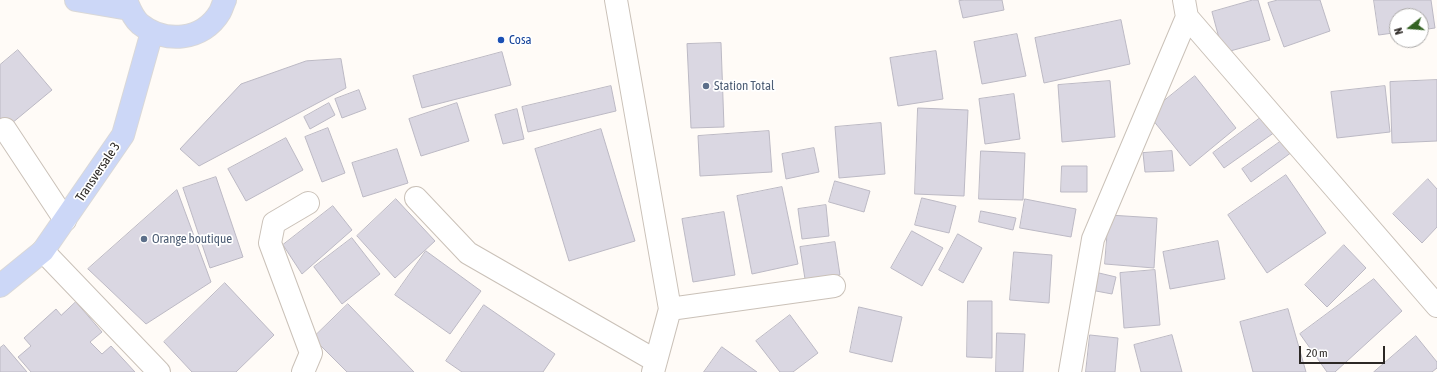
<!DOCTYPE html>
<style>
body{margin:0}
#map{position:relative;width:1437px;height:372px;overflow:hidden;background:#fffbf7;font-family:"Asap Condensed",sans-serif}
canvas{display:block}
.north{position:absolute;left:1389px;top:8px;width:40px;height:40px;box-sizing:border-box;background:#fff;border:1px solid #aba9a8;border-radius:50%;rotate:253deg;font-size:11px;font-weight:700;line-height:16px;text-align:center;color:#2c2825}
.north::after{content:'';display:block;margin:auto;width:14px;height:18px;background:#346323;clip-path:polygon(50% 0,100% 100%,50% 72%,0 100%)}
.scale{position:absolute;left:1299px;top:346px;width:86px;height:18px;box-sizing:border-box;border:2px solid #2c2825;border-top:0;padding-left:5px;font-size:12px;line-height:14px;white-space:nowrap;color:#2c2825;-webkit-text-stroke:3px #fff;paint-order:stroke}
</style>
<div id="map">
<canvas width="1437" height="372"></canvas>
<div class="north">N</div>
<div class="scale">20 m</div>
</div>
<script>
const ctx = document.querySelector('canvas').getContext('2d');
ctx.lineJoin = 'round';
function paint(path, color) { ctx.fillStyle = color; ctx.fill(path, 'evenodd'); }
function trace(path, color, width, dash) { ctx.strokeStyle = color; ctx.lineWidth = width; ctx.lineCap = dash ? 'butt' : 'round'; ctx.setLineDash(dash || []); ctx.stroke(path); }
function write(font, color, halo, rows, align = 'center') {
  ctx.font = font + ' "Asap Condensed",sans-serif'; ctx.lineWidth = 3.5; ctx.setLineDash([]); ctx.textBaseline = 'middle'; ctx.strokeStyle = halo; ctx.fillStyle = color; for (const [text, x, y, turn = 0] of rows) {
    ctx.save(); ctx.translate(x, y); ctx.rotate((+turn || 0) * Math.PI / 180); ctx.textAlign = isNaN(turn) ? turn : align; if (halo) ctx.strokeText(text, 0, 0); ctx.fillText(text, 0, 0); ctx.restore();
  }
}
const building = new Path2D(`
 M965,0h37l2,10 -41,8 -4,-17z
 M1253,0h5l12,40 -47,13 -11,-41z
 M1278,0h42l10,31 -46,16 -16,-44z
 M1374,0h57l4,28 -14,2v-14h-24v23l-3,1 -1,-7 -14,2z
 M1121,20l9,44 -86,19 -9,-45z
 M1017,34l9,42 -44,8 -8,-42z
 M721,43l3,84 -33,1 -4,-84z
 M18,50l34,40 -52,43v-68z
 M936,51l7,48 -45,7 -8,-48z
 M502,52l9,33 -89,23 -9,-32z
 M341,59l5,29 -147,78 -19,-17 61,-65 65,-23z
 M1195,76l41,52 -46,38 -42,-52z
 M1437,80v61l-45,2 -2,-61z
 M1110,81l5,56 -53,5 -4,-57z
 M611,86l5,25 -88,21 -6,-25z
 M1385,86l5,46 -53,6 -6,-46z
 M359,90l7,19 -24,9 -7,-19z
 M1014,94l6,45 -35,5 -6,-45z
 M329,103l6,12 -25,14 -6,-12z
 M457,103l12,38 -48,15 -12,-37z
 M918,108l50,2 -4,86 -49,-2z
 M517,109l7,30 -21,5 -8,-29z
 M1263,116l12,16 -51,36 -11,-15z
 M881,123l4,51 -46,4 -4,-51z
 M328,128l17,45 -23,9 -17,-45z
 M601,129l34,112 -66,20 -34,-112z
 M769,131l3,41 -72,4 -2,-40z
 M286,138l17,32 -57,31 -18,-32z
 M1284,139l8,13 -41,30 -9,-13z
 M814,148l5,24 -33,7 -4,-25z
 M397,149l11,34 -45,14 -11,-34z
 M981,151l44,2 -2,47 -44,-1z
 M1172,151l2,20 -29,1 -2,-19z
 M1062,166h25v26h-26z
 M1286,175l40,58 -59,40 -39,-58z
 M216,177l27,80 -33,11 -27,-80z
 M1428,179l9,10v38l-15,16 -29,-29z
 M835,181l35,10 -6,21 -35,-10z
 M782,187l16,77 -46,10 -15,-78z
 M177,190l34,92 -65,42 -58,-55z
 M922,198l34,8 -7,27 -34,-8z
 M396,199l39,42 -40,37 -38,-42z
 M1025,199l51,10 -5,28 -51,-9z
 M826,205l3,31 -27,3 -4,-30z
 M333,206l19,24 -50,44 -19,-29z
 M981,211l35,7 -3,12 -34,-8z
 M724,212l11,63 -42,7 -11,-63z
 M1109,215l48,3 -3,50 -49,-4z
 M912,231l31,17 -21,38 -31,-18z
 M958,234l24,14 -19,35 -24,-13z
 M352,238l28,36 -38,30 -28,-37z
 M1218,241l7,38 -55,10 -7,-37z
 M835,242l5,33 -35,4 -5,-32z
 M1344,245l22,23 -39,39 -22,-22z
 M426,251l55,40 -31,43 -55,-39z
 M1014,252l38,3 -3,48 -39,-3z
 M1155,270l5,55 -36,3 -4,-55z
 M1099,273l17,4 -4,17 -16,-3z
 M1374,279l28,32 -67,61h-8l-27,-38z
 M225,283l49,52 -38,37h-44l-28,-30z
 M968,301h24v57l-25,-1z
 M76,302l26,30 -12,10 12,12 9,-8 24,26h-104l-13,-15 13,-11 -7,-8 32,-29 5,6z
 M348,304l66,68h-67l-34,-34z
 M484,305l71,49 -12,18h-81l-16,-11z
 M859,307l43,10 -10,45 -42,-10z
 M1288,309l18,63h-53l-13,-50z
 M790,315l28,38 -25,19h-13l-24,-31z
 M997,333l28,1 -2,38h-27z
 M1090,335l28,3 -3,34h-29z
 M1172,335l10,37h-41l-7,-27z
 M1416,336l21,26v6l-5,4h-58z
 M4,345l23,27h-27v-24z
 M722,347l35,25h-53z`);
const minor = new Path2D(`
 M616,0l54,309 -17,63
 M1184,0l3,17 250,289
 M5,129l60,91
 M416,198l52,55 188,108
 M43,251l116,121
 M670,309l164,-23
 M303,372l8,-19 -41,-110 4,-20 34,-20
 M1070,372l23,-133 94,-222`);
const major = new Path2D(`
 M76,0l53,9
 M126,0c3,8 7,18 14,24 25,20 63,17 80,-12 2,-4 3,-8 5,-12
 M0,286l43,-35 80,-116 29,-103`);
const markers = [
 [501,40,4,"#1a4fb4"],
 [706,86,4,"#5c6f8a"],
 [144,239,4,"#5c6f8a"]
];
const transitNames = [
 ["Cosa",509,40]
];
const serviceNames = [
 ["Station Total",714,86],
 ["Orange boutique",152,239]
];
const streetNames = [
 ["Transversale 3",98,172,-56]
];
paint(building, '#dad7e2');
trace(building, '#bcb9c4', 1);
trace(minor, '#cac1b8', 24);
trace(major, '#d9d8d8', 24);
trace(minor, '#fff', 22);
trace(major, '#ccd7f7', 22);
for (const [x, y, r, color] of markers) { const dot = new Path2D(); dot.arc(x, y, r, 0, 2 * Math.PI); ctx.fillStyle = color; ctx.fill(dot); trace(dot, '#fff', 1.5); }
write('13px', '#164399', '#fff', transitNames, 'left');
write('13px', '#4e5e75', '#fff', serviceNames, 'left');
write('13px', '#2c2825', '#fff', streetNames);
</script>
